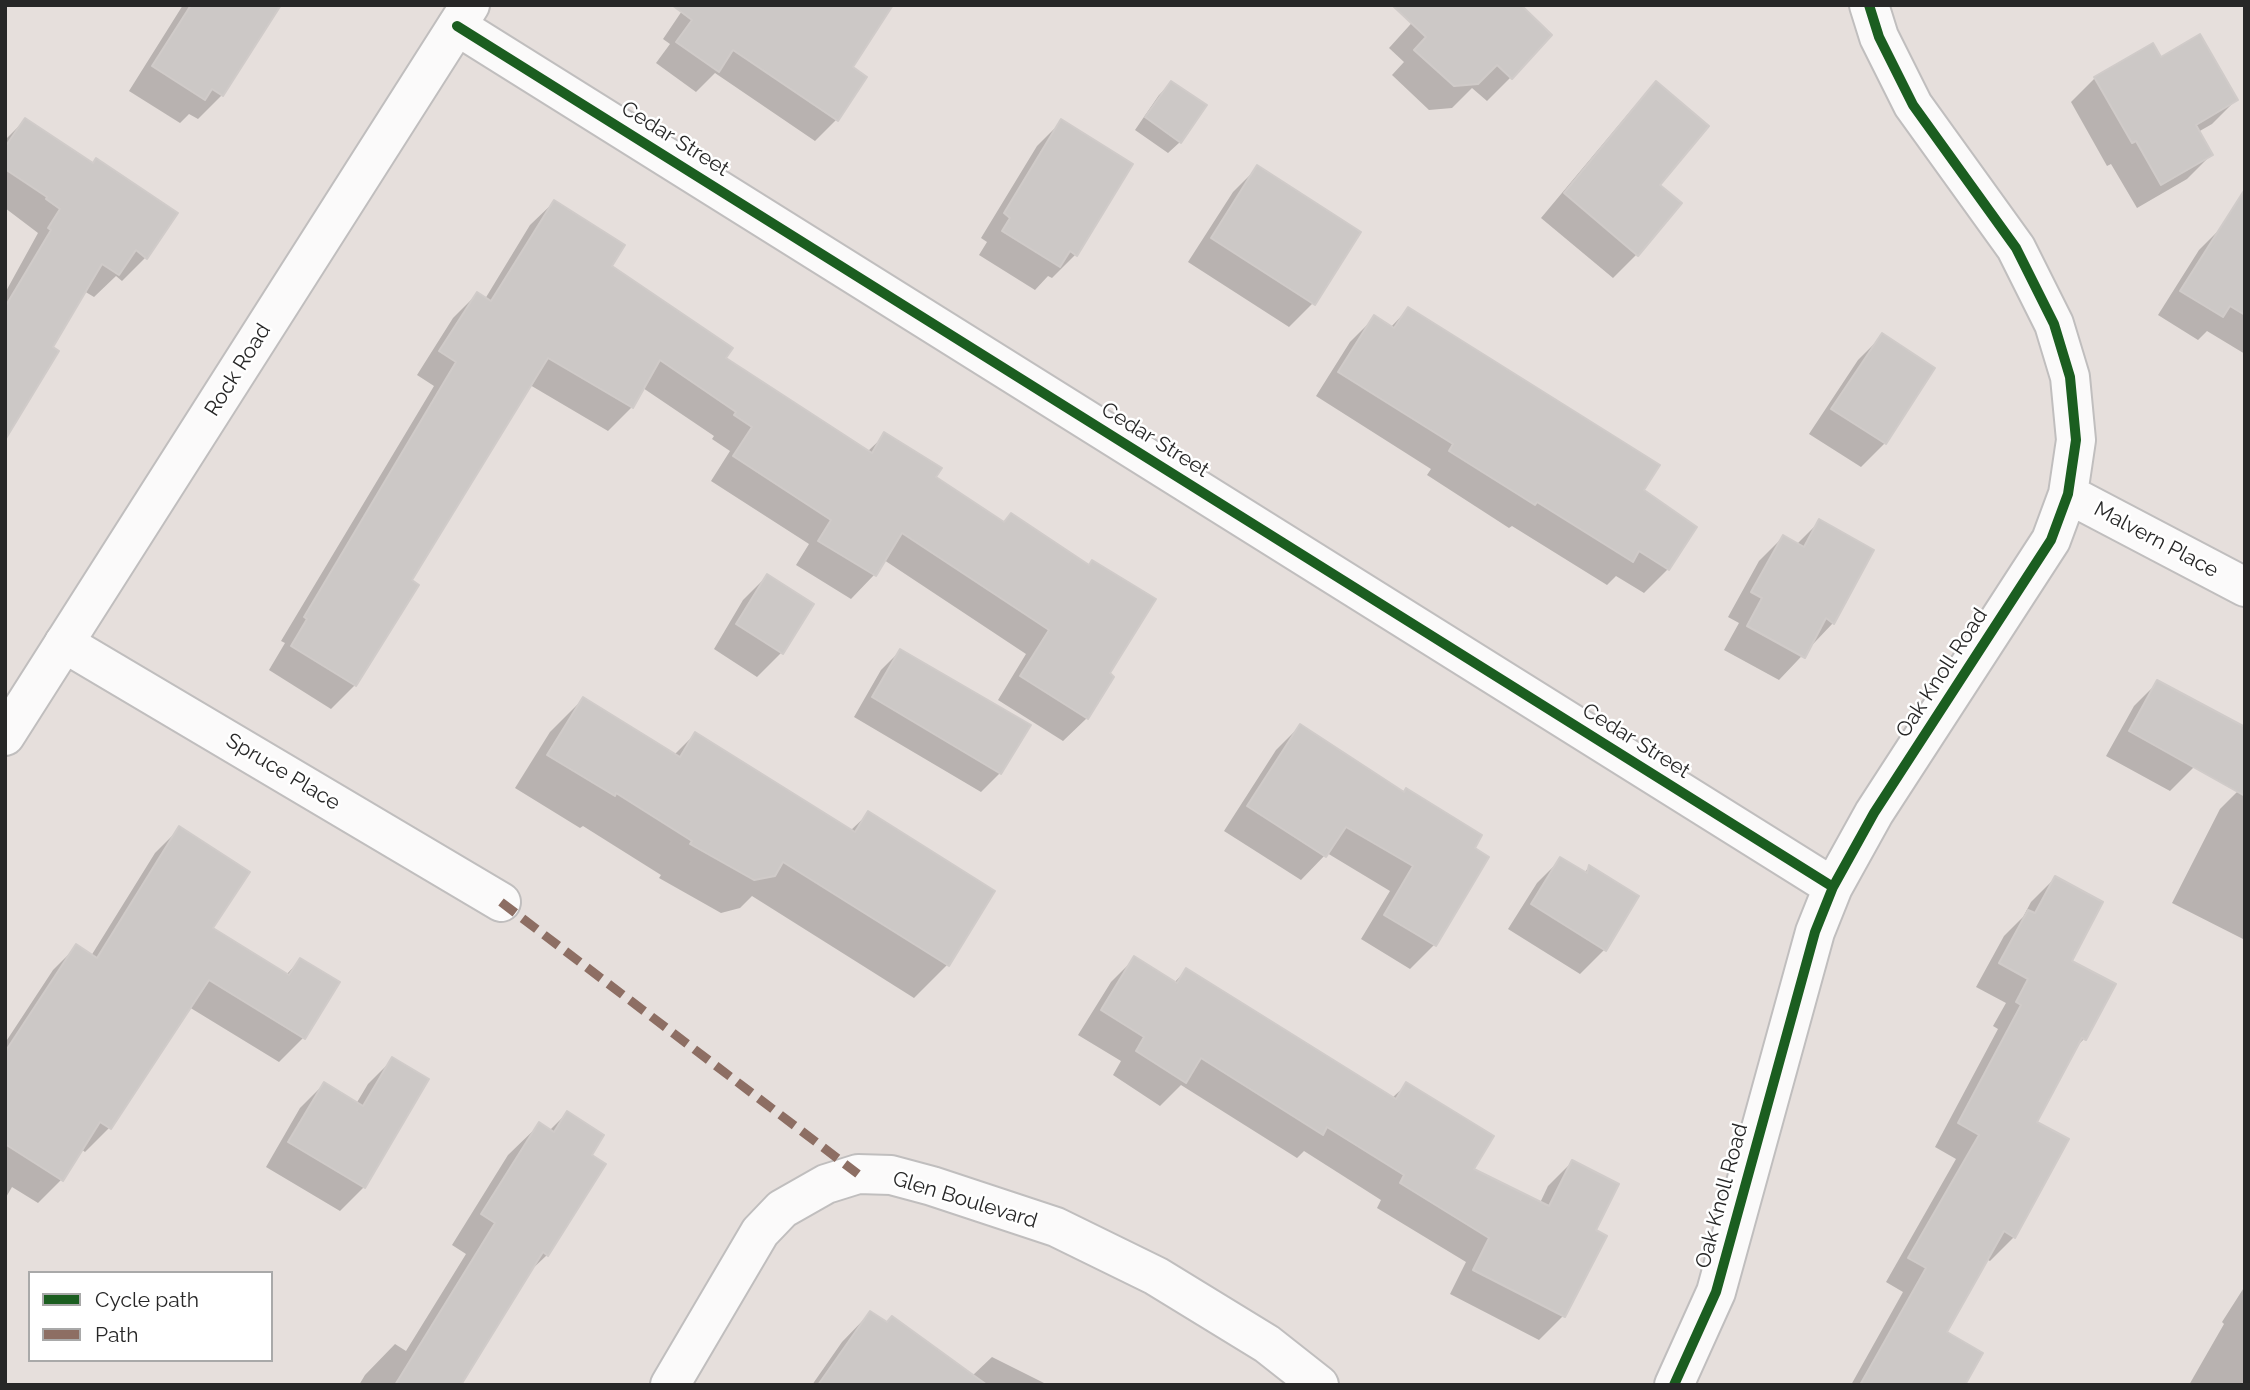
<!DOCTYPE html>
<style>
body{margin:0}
#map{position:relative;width:2250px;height:1390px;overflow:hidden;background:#e6dfdc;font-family:Raleway,sans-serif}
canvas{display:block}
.frame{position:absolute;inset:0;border:7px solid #272727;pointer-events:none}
.legend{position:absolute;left:28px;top:1271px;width:245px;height:91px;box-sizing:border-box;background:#fff;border:2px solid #a9a9a9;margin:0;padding:9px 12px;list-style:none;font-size:21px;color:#272727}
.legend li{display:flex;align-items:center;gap:14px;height:35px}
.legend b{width:35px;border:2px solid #a9a9a9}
</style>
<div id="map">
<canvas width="2250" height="1390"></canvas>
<div class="frame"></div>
<ul class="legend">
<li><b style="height:9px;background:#1b5e20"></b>Cycle path</li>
<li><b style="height:9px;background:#8d6e63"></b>Path</li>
</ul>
</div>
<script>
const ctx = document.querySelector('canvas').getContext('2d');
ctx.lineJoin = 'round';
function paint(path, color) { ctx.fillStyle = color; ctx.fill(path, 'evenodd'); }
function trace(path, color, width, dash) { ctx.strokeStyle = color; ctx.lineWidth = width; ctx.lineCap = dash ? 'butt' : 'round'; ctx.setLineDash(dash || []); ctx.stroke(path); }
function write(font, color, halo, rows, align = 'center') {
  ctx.font = font + ' Raleway,sans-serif'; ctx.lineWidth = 5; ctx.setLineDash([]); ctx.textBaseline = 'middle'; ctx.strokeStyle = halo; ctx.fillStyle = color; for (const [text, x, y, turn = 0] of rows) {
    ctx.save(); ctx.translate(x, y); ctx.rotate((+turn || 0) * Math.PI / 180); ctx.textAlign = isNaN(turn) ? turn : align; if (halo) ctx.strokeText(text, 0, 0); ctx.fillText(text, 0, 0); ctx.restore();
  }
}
const shadow = new Path2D(`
 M183,5h91l-3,13 -49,77 -24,24 -9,-5 -9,9 -51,-32z
 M686,5l164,62 -14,53 -21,21 -100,-68 -19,19 -40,-29 14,-19 -7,-5z
 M1428,5h90l-7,72 -24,24 -15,-13 -20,20 -23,2 -37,-35 12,-13 -15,-14z
 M2160,60l76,40 -24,24 -14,8 13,23 -24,24 -50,29 -26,-44 -4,2 -36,-64 24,-24z
 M1171,83l9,59 -12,11 -33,-23 24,-35z
 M1656,84l2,101 -21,69 -24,24 -72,-60 92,-110z
 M25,120l121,137 -24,24 -6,-5 -22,21 -10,-6 -79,136v-134l33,-60 -33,-25v-68z
 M1061,122l15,132 -24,24 -4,-2 -13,14 -56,-35 8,-13 -6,-4 56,-92z
 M1257,168l56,135 -24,24 -101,-65 45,-70z
 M554,202l55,65 115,92 143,93 18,-17 49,42 173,197 -20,44 -24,23 -65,-41 28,-46 -142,-94 -10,15 -23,24 -55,-34 13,-21 -98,-63 19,-30 -18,-12 2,-3 -71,-48 -11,19 -24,24 -78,-46 -121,196 -54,104 -24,24 -62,-39 16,-27 -4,-2 153,-255 -17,-11 36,-57 24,-24 8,5 45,-74z
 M2223,226l22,13v115l-38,-23 -9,9 -40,-25 41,-65z
 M1408,309l234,182 26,78 -24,24 -28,-17 -9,9 -95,-59 -3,2 -82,-53 4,-6 -115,-73 34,-54 24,-24 16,10z
 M1882,336l50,32 -47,75 -24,24 -52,-33 49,-74z
 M1819,522l14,101 -54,57 -55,-30 15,-27 -11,-6 31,-56 24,-24 13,8z
 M767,576l14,77 -24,24 -43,-28 29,-49z
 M900,651l128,75 -28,47 -19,19 -127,-75 27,-47z
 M2158,682l36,85 -24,24 -64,-35 28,-50z
 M583,699l91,56 21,-21 155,97 19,-18 124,79 -46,73 -33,33 -162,-102 -12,12 -19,5 -62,-35 2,-3 -78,-49 -3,2 -65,-40 35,-56z
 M1300,726l187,132 -53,87 -24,24 -49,-30 29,-48 -63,-38 -26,27 -77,-49 52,-81z
 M2245,784v156l-73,-37 48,-94z
 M179,829l32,99 75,47 14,-15 38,23 -35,55 -24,24 -90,-55 -80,121 -24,24 -4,-3 -19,30 -24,24 -26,-16 -7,12v-156l48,-73 24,-24 14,10 64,-103z
 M1561,859l23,14 5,-6 15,83 -24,24 -72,-45 29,-46z
 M2055,878l14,84 44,23 -29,54 -10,10 -40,73 -20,115 -24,24 -4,-2 -42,74 19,52h-112l52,-93 -17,-10 70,-123 -21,-12 63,-118 -5,-3 13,-23 -30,-16 28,-51 19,-19 8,-15z
 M1135,958l39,25 12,-13 206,128 14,-13 65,85 69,33 8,-17 24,-24 21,69 -30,85 -24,24 -89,-46 16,-32 -89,-54 4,-8 -77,-49 -7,7 -116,-73 -21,21 -47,-31 8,-14 -43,-26 33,-53z
 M392,1060l-28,127 -24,24 -74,-44 34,-59 24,-24 32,20 12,-20z
 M567,1113l22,42 -42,100 -20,19 -68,111h-100l6,-10 30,-31 11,7 60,-97 -14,-9 56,-90 31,-30 10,6z
 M2245,1286v99h-56l35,-61 -2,-2z
 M870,1313l102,63 20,-19 56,28h-236l30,-43z`);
const building = new Path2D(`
 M191,5h90l-58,91 -11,-7 -7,11 -53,-34z
 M672,5h221l-40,62 14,10 -29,44 -105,-71 -14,22 -43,-30 16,-22z
 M1392,5h129l31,30 -40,44 -15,-14 -19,19 -24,2 -40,-36 12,-13z
 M2200,34l38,66 -42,25 17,30 -52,30 -25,-44 -4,2 -38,-66 59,-34 8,14z
 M1171,81l36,24 -26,38 -36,-26z
 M1656,81l53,45 -49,59 22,18 -44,53 -74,-63z
 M25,118l68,45 3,-5 82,55 -31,46 -11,-9 -17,25 -17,-11 -49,83 6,4 -54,89v-133l46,-77 -3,-2 12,-19 -14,-10 1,-2 -42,-28v-22z
 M1061,119l72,45 -56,92 -7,-5 -10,16 -58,-36 8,-13 -6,-5z
 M1257,165l104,67 -46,73 -104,-67z
 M2245,189v126l-15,-9 -7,11 -43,-26z
 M554,200l71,45 -13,21 121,82 -7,10 146,95 12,-21 58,36 -6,9 68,45 7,-9 78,52 3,-5 64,39 -46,74 4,4 -26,42 -68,-43 29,-46 -147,-97 -26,43 -58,-35 13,-21 -98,-64 19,-29 -18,-12 2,-3 -76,-52 -27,48 -85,-50 -136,222 7,5 -63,101 -65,-40 16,-27 -3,-2 152,-255 -17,-11 38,-59 14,9z
 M1408,307l252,158 -16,25 53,37 -28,43 -30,-19 -6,11 -96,-60 -2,3 -86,-54 4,-7 -115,-72 36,-57 20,13z
 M1882,333l53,35 -49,76 -55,-35z
 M1819,519l55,31 -40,74 -8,-6 -21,40 -58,-32 15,-28 -11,-6 32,-57 21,12z
 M767,574l47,30 -31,50 -47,-30z
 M900,649l131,76 -30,49 -129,-77z
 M2157,680l88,47v69l-116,-65z
 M583,697l97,60 15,-25 160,100 13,-21 127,80 -46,75 -166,-104 -8,14 -21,4 -64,-36 2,-3 -76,-48 -1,3 -68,-41z
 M1300,724l104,68 2,-4 76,47 -7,13 14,9 -53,89 -52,-31 29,-49 -67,-39 -20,30 -79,-51z
 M179,826l71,46 -37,56 76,47 11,-17 40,24 -35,57 -96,-59 -98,149 -11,-7 -37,59 -58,-37v-92l71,-108 21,14z
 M1560,857l27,16 2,-8 50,31 -33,55 -75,-47z
 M2055,876l48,26 -31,59 44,23 -30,56 -4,-2 -45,84 32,17 -54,99 -11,-7 -57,101 36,21 -18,32h-105l66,-117 -18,-10 71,-123 -21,-12 63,-118 -5,-3 12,-23 -29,-16 29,-53 7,3z
 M1134,956l43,27 9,-15 210,131 10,-17 88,54 -20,33 75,37 23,-46 47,24 -23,46 11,6 -42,81 -92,-47 16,-32 -89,-55 4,-8 -77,-48 -4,8 -122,-77 -15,25 -50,-32 8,-14 -43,-27z
 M392,1057l37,22 -64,109 -77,-46 36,-60 39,24z
 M567,1111l37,24 -12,20 14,9 -58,92 -5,-4 -82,133h-66l100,-162 -14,-9 58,-92 15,10z
 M870,1311l17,11 5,-6 95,69h-169z`);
const minor = new Path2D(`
 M457,26l1376,861
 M2068,494l177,93
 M64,643l437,259
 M670,1385l90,-153 22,-23 44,-25 32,-10 33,1 41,11 124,41 100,49 111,68 52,41
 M1674,1385l42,-93 99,-360 18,-45 41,-74 177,-273 17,-46 8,-54 -6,-63 -16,-53 -38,-76 -103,-143 -34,-68 -10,-32`);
const tertiary = new Path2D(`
 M5,736l465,-731`);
const quiet = new Path2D(`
 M501,902l357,272`);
const cycleway = new Path2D(`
 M457,26l1376,861
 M1674,1385l42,-93 99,-360 18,-45 41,-74 177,-273 17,-46 8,-54 -6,-63 -16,-53 -38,-76 -103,-143 -34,-68 -10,-32`);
const streetNames = [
 ["Cedar Street",675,139,32],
 ["Rock Road",238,370,-58],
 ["Cedar Street",1155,440,32],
 ["Malvern Place",2156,540,28],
 ["Oak Knoll Road",1942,673,-57],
 ["Cedar Street",1636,741,32],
 ["Spruce Place",283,772,31],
 ["Oak Knoll Road",1722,1196,-75],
 ["Glen Boulevard",965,1200,17]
];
paint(shadow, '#0003');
paint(building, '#ccc8c6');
trace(building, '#d0cbc9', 2);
trace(minor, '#c0bebe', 42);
trace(tertiary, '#c0bebe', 42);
trace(minor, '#fbfafa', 38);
trace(tertiary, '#fbfafa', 38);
trace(quiet, '#8d6e63', 9, [18, 9]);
trace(cycleway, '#1b5e20', 10);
write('21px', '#272727', '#fff', streetNames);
</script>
